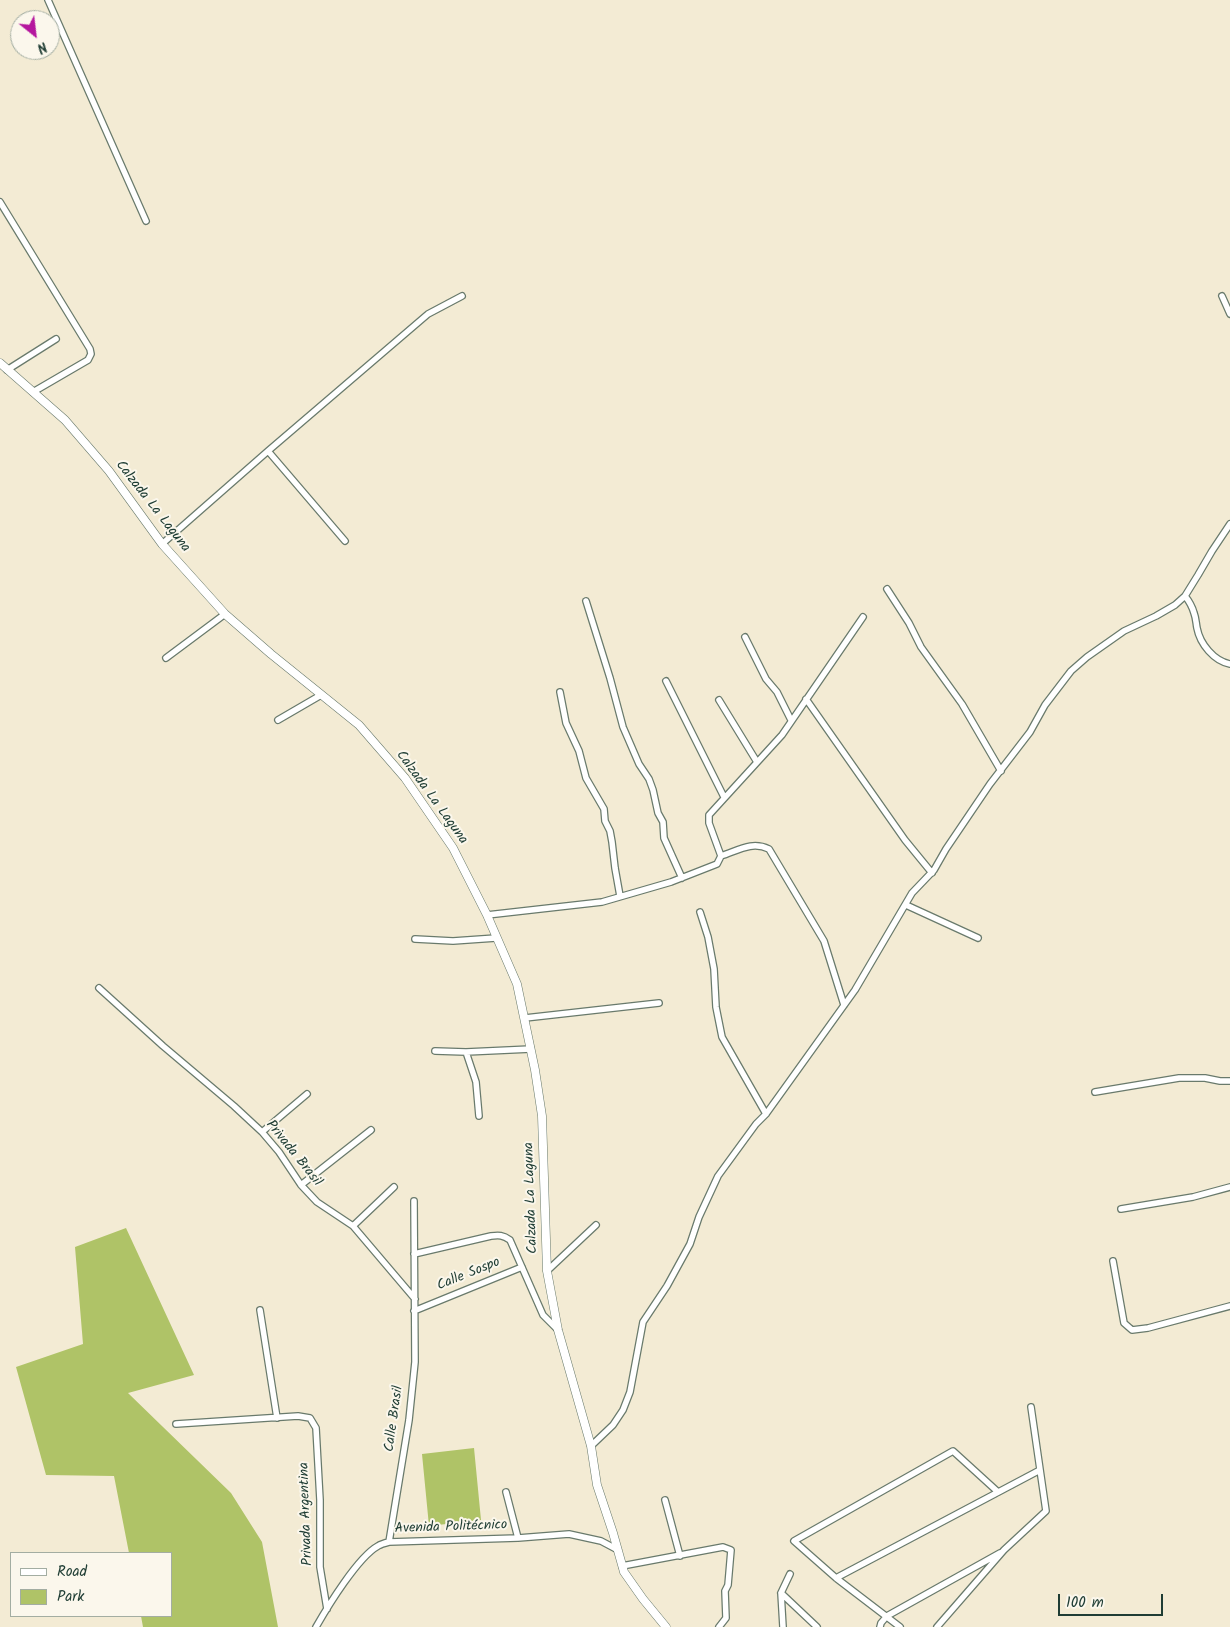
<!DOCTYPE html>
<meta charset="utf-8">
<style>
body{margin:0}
#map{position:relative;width:1230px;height:1627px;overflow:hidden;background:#f3ebd4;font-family:Kalam,sans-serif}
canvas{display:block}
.legend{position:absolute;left:10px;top:1552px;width:162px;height:65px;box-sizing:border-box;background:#fbf7ec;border:1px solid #a3ada2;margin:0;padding:6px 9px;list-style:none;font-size:15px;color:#1f3d34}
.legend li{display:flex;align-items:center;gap:10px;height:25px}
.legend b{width:25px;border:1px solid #a3ada2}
.north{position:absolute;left:10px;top:10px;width:50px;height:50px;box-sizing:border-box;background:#fbf7ec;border:1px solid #a3ada2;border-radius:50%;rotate:151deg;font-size:14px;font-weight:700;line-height:20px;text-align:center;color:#1f3d34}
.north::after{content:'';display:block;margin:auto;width:18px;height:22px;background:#b5179e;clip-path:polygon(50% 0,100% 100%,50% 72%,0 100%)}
.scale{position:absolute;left:1058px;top:1594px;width:105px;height:22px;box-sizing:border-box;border:2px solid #1f3d34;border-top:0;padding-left:6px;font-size:15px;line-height:18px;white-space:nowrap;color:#1f3d34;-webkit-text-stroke:4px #fbf7ec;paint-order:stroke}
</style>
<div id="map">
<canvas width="1230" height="1627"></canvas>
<ul class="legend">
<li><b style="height:6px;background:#fff"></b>Road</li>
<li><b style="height:14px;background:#afc367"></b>Park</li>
</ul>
<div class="north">N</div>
<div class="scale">100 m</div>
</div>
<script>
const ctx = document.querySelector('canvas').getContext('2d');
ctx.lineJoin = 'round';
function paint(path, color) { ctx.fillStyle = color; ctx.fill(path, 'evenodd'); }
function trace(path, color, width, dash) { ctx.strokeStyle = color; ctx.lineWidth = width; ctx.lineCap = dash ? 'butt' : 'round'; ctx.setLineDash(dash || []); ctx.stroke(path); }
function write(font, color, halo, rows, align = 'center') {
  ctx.font = font + ' Kalam,sans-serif'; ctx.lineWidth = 4; ctx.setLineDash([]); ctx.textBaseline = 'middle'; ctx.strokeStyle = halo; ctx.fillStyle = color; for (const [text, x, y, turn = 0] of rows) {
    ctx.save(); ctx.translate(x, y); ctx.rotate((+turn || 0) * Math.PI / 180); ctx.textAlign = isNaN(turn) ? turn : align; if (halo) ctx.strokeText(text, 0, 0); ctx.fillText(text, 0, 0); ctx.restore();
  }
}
const green = new Path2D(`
 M126,1228l68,147 -66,18 103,100 31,49 16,85h-135l-2,-11h30v-63h-42l-15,-77 -68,-1 -30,-108 67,-23 -8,-97z
 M474,1448l7,72 -52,6 -7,-72z`);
const street = new Path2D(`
 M48,0l98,221
 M0,202l90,147 1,5 -3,6 -55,32
 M1222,296l8,18
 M7,370l49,-31
 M268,451l77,90
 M162,544l106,-93 160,-137 34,-18
 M887,589l22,34 12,24 41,57 39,67
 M1185,596c4,5 7,10 9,17 2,5 2,10 3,15 3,16 17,33 33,36
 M586,601l24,77 13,49 16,37 10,15 4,11 5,23 5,9 1,16 18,40
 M745,637l21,42 11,13 14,28
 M166,658l59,-44
 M666,681l58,116
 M560,692l6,31 13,28 7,27 18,31 1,12 5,10 2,11 3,26 5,28
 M806,699l99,141 27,33
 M719,700l38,62
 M278,720l43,-25
 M721,856c18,-6 31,-15 48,-7l55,92 20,64
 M906,905l72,33
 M700,912l8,25 6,32 2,38 6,30 44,77
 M487,915l115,-13 69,-20 46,-18 4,-8 -12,-33v-8l73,-80 81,-118
 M415,939l38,2 43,-3
 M99,988l64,58 71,60 28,26 17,20 22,33 16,17 36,24 62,73
 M525,1018l134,-15
 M435,1051l31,1 65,-3
 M466,1052l10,30 3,34
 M1095,1092l84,-14h26l15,3h10
 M262,1132l45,-38
 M301,1185l70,-55
 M1121,1209l72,-12 37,-10
 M353,1226l41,-39
 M414,1254l77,-18c8,-1 12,-1 19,4l33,75 15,15
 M1113,1261l11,62 8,7 16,-2 82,-22
 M547,1271l49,-46
 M260,1310l17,108
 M414,1311l108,-44
 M176,1424l122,-8 12,2 6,10 4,72v67l7,42
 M591,1446l22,-21 10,-15 7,-18 13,-70 24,-36 23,-42 9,-27 19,-41 38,-52 10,-10 89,-124 57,-97 22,-23 12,-21 44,-65 40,-52 15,-27 26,-34 16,-14 37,-26 32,-15 19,-11 10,-9 13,-21 14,-24 18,-27
 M506,1492l12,46
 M665,1500l15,56
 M389,1542l20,-122 6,-58 -1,-161
 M622,1566l101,-19 8,3 -3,35 -3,6 1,27 -7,9
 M836,1578l204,-108
 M781,1593l36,34
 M316,1627c12,-21 42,-70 62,-81 3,-2 7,-3 11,-4l129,-4 51,-4 32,7 17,9
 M783,1627l-2,-34 9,-19
 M880,1627l1,-4 6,-7 113,-63
 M900,1627l-64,-49 -42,-37 159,-90 45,41
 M937,1627l67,-77 42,-39 -15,-104`);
const secondary = new Path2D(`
 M0,363l65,57 44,51 53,73 63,70 46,40 88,71 46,53 48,70 34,67 30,69 18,86 7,46 5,155 11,59 33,116 6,39 16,48 11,39 19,27 23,28`);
const streetNames = [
 ["Calzada La Laguna",152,507,52],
 ["Calzada La Laguna",431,798,54],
 ["Privada Brasil",293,1154,51],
 ["Calzada La Laguna",532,1198,-92],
 ["Calle Sospo",469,1275,-22],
 ["Calle Brasil",395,1419,-82],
 ["Privada Argentina",307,1514,-92],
 ["Avenida Politécnico",451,1528,-2]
];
paint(green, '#afc367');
trace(street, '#697a6c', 8);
trace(secondary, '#697a6c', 9);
trace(street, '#fff', 5.5);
trace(secondary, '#fff', 8);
write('14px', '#1f3d34', '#fbf7ec', streetNames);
</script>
